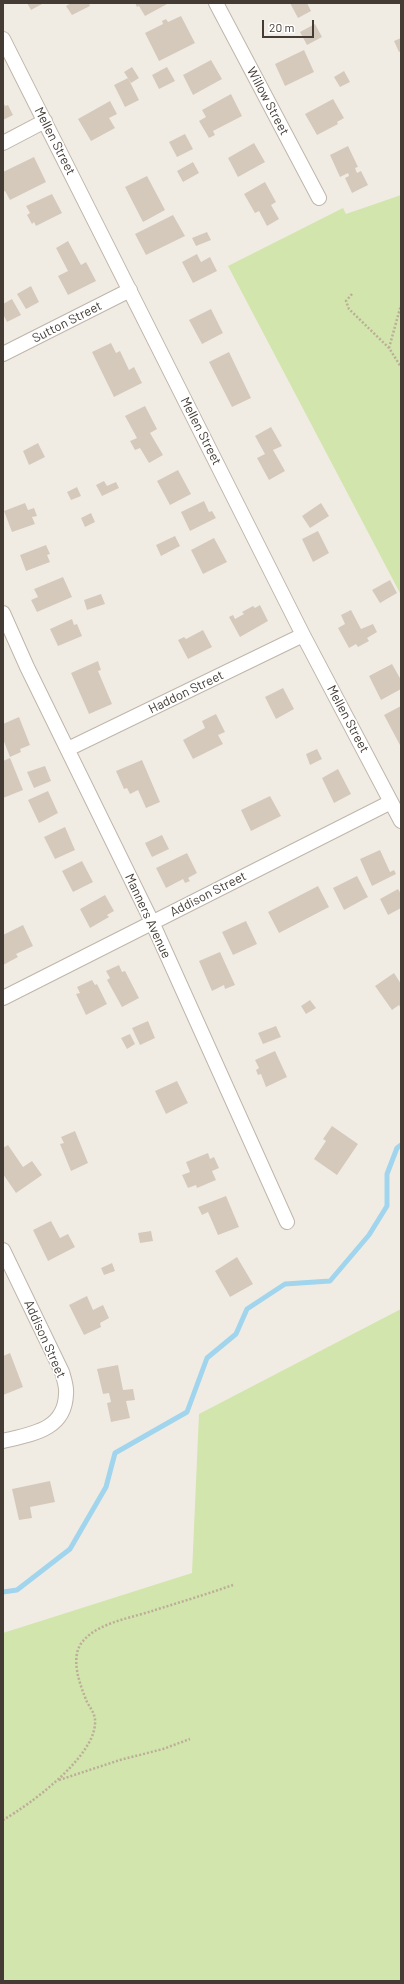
<!DOCTYPE html>
<style>
body{margin:0}
#map{position:relative;width:404px;height:1984px;overflow:hidden;background:#f1ece3;font-family:Barlow,sans-serif}
canvas{display:block}
.frame{position:absolute;inset:0;border:4px solid #433b34;pointer-events:none}
.scale{position:absolute;left:262px;top:20px;width:52px;height:18px;box-sizing:border-box;border:2px solid #433b34;border-top:0;padding-left:5px;font-size:12px;line-height:14px;white-space:nowrap;color:#433b34;-webkit-text-stroke:3px #fff;paint-order:stroke}
</style>
<div id="map">
<canvas width="404" height="1984"></canvas>
<div class="frame"></div>
<div class="scale">20 m</div>
</div>
<script>
const ctx = document.querySelector('canvas').getContext('2d');
ctx.lineJoin = 'round';
function paint(path, color) { ctx.fillStyle = color; ctx.fill(path, 'evenodd'); }
function trace(path, color, width, dash) { ctx.strokeStyle = color; ctx.lineWidth = width; ctx.lineCap = dash ? 'butt' : 'round'; ctx.setLineDash(dash || []); ctx.stroke(path); }
function write(font, color, halo, rows, align = 'center') {
  ctx.font = font + ' Barlow,sans-serif'; ctx.lineWidth = 3.5; ctx.setLineDash([]); ctx.textBaseline = 'middle'; ctx.strokeStyle = halo; ctx.fillStyle = color; for (const [text, x, y, turn = 0] of rows) {
    ctx.save(); ctx.translate(x, y); ctx.rotate((+turn || 0) * Math.PI / 180); ctx.textAlign = isNaN(turn) ? turn : align; if (halo) ctx.strokeText(text, 0, 0); ctx.fillText(text, 0, 0); ctx.restore();
  }
}
const green = new Path2D(`
 M401,195v400l-173,-329 115,-58 3,6z
 M401,1309v672h-398v-348l189,-60 7,-159z`);
const stream = new Path2D(`
 M3,1592l14,-2 53,-41 36,-62 9,-34 72,-41 20,-54 29,-24 11,-25 38,-25 45,-3 39,-46 18,-29v-32l10,-26 4,-3`);
const building = new Path2D(`
 M27,3h17l-13,7z
 M71,3h18l1,3 -18,9 -6,-9z
 M135,3h34l-24,13 -6,-10 -2,1z
 M290,3h17l4,8 -13,7z
 M181,16l14,27 -36,18 -14,-28 18,-9 -1,-3 4,-2 2,3z
 M315,24l7,13 -15,8 -7,-13z
 M401,38v13l-2,1 -5,-11z
 M304,50l10,22 -29,14 -10,-22z
 M211,60l11,19 -29,16 -10,-20z
 M132,67l7,11 -8,5 -7,-11z
 M167,67l8,14 -16,8 -7,-14z
 M344,71l6,11 -10,5 -6,-10z
 M128,78l11,22 -14,7 -11,-22z
 M231,94l11,22 -29,15 2,4 -6,3 -10,-17 7,-4 -4,-7z
 M333,99l11,19 -7,4 1,2 -21,11 -12,-21z
 M110,101l7,13 -8,4 6,10 -24,13 -13,-22z
 M3,102l2,4 3,-1 5,10 -10,5z
 M185,134l8,15 -16,8 -8,-15z
 M254,143l11,19 -27,15 -10,-19z
 M348,146l10,21 -3,1 2,5 4,-2 7,14 -16,8 -7,-15 4,-2 -1,-3 -8,4 -10,-22z
 M34,157l12,25 -36,18 -5,-9 -2,1v-20z
 M193,162l6,11 -16,9 -6,-11z
 M147,176l18,34 -22,12 -18,-35z
 M265,182l11,20 -5,3 8,14 -12,7 -8,-15 -4,2 -11,-19z
 M52,194l10,19 -26,13 -2,-4 -2,2 -5,-9 3,-2 -4,-7z
 M173,215l12,21 -39,19 -11,-21z
 M207,232l4,8 -15,6 -4,-8z
 M68,241l13,24 5,-3 10,19 -28,14 -10,-19 10,-5 -12,-23z
 M197,254l4,8 9,-5 7,14 -24,12 -11,-21z
 M31,286l8,16 -13,7 -9,-15z
 M12,299l9,16 -14,7 -4,-8v-10z
 M211,309l12,24 -21,11 -13,-24z
 M111,343l5,10 4,-2 9,19 5,-3 8,16 -28,14 -22,-45z
 M229,352l22,46 -19,9 -23,-45z
 M145,406l12,23 -7,4 13,22 -14,8 -9,-15 -5,2 -5,-9 7,-3 -12,-22z
 M271,427l11,19 -9,4 12,21 -16,9 -12,-22 8,-4 -10,-18z
 M38,443l7,14 -16,8 -6,-14z
 M178,470l13,24 -21,11 -13,-24z
 M104,481l3,5 9,-4 3,6 -17,8 -6,-11z
 M77,487l4,9 -10,4 -4,-8z
 M204,501l5,11 3,-1 4,7 -26,13 -9,-19z
 M25,503l3,7 6,-2 3,8 -5,1 3,7 -23,8 -8,-21z
 M321,503l8,13 -19,12 -8,-12z
 M91,513l4,9 -10,5 -4,-9z
 M318,531l11,22 -16,9 -11,-23z
 M175,536l5,10 -19,10 -5,-11z
 M214,538l13,24 -24,12 -12,-24z
 M46,545l4,9 -3,1 3,7 -24,9 -6,-16z
 M63,577l9,20 -35,15 -6,-12 7,-3 -4,-8z
 M390,580l7,13 -17,10 -8,-13z
 M101,594l4,10 -18,6 -3,-10z
 M260,605l8,16 -28,16 -11,-20 4,-2 2,4 9,-5 -2,-2 11,-6 2,2z
 M351,610l10,19 12,-5 4,8 -10,6 2,3 -11,6 -2,-3 -7,4 -11,-20 7,-4 -4,-9z
 M72,619l2,6 3,-1 5,12 -24,10 -8,-17z
 M203,630l9,17 -24,12 -10,-19 6,-3 2,2z
 M98,661l3,9 -3,1 14,33 -23,10 -18,-41z
 M392,664l9,16v9l-20,11 -12,-24z
 M283,688l11,21 -18,10 -11,-22z
 M401,706v41l-17,-32z
 M216,714l9,18 -7,3 5,9 -30,15 -10,-19 22,-12 -3,-7z
 M19,717l11,28 -10,4 1,3 -11,5 -7,-18v-15z
 M317,749l5,10 -12,6 -4,-11z
 M10,758l13,32 -20,8v-37z
 M142,760l18,42 -14,6 -8,-18 -8,4 -3,-6 -3,1 -8,-18z
 M45,766l6,15 -17,7 -7,-16z
 M338,769l13,25 -17,9 -12,-25z
 M48,791l10,22 -19,10 -11,-23z
 M270,796l11,20 -30,15 -10,-21z
 M65,827l10,23 -20,9 -11,-22z
 M162,835l7,14 -17,8 -7,-14z
 M380,850l10,22 4,-2 2,4 -24,12 -12,-27z
 M187,853l10,20 -9,5 2,3 -5,2 -2,-4 -17,9 -10,-20z
 M82,861l11,21 -20,10 -11,-21z
 M357,876l11,21 -24,13 -11,-22z
 M318,886l11,21 -50,26 -11,-21z
 M398,889l3,5v14l-13,7 -8,-16z
 M105,895l9,16 -7,4 2,2 -19,11 -10,-19z
 M246,921l11,23 -24,11 -11,-23z
 M23,925l10,21 -17,8 2,3 -15,8v-30z
 M220,952l15,33 -10,4 -1,-4 -12,6 -13,-30z
 M119,965l3,7 3,-1 14,27 -17,9 -15,-27 3,-2 -4,-7z
 M394,973l7,11v25l-2,-4 -7,5 -17,-24z
 M92,980l3,5 2,-1 10,20 -21,11 -10,-21 4,-1 -3,-6z
 M310,1000l6,8 -10,6 -5,-8z
 M148,1021l7,17 -15,7 -8,-17z
 M276,1026l5,11 -18,7 -5,-11z
 M130,1034l5,10 -8,5 -6,-11z
 M275,1051l12,26 -21,10 -5,-13 -3,1 -2,-5 3,-2 -4,-8z
 M177,1081l11,22 -22,11 -11,-23z
 M332,1126l26,18 -21,31 -23,-16 12,-18 -3,-2z
 M75,1131l13,32 -17,8 -11,-27 4,-1 -3,-6z
 M8,1145l15,22 9,-6 10,14 -26,18 -13,-19v-26z
 M208,1153l2,6 4,-2 5,11 -7,3 4,9 -19,8 -1,-3 -8,3 -6,-13 8,-3 -4,-10z
 M226,1196l13,31 -21,8 -10,-23 -6,3 -4,-8z
 M51,1221l9,17 8,-4 7,13 -27,14 -15,-31z
 M151,1231l2,10 -13,2 -2,-10z
 M237,1257l16,27 -23,13 -15,-26z
 M112,1263l3,8 -11,4 -3,-7z
 M87,1296l6,14 10,-5 6,13 -9,5 1,4 -17,8 -15,-30z
 M10,1353l13,34 -20,8v-39z
 M118,1365l5,25 10,-1 2,11 -9,1 4,17 -19,4 -4,-19 4,-1 -2,-9 -6,1 -6,-25z
 M50,1481l5,21 -25,5 2,11 -13,2 -7,-31z`);
const path = new Path2D(`
 M352,294l-6,7 3,8 40,39 12,19
 M389,348l12,-43
 M59,1780l61,-20 43,-11 27,-10
 M3,1820c28,-16 90,-62 92,-96 1,-9 -4,-15 -8,-22 -7,-17 -18,-45 -4,-61 16,-19 49,-23 72,-31 26,-8 52,-16 78,-25`);
const minor = new Path2D(`
 M216,3l103,195
 M3,39l300,596 98,186
 M3,143l42,-22
 M3,354l127,-64
 M3,613l24,54 125,255 135,300
 M68,749l235,-114
 M3,998l388,-196
 M3,1250l59,122c2,7 5,15 4,22 -1,36 -34,40 -63,47`);
const streetNames = [
 ["Willow Street",268,101,62],
 ["Mellen Street",55,141,63],
 ["Sutton Street",67,322,-27],
 ["Mellen Street",201,431,63],
 ["Haddon Street",186,692,-26],
 ["Mellen Street",348,719,62],
 ["Addison Street",208,894,-27],
 ["Manners Avenue",148,916,65],
 ["Addison Street",45,1339,66]
];
paint(green, '#d1e5ad');
trace(stream, '#a1d5ed', 5);
paint(building, '#d5c9bc');
trace(minor, '#bfb5aa', 16);
trace(path, '#bdad98', 2.5, [2, 2]);
trace(minor, '#fff', 14);
write('13px', '#433b34', '#fff', streetNames);
</script>
